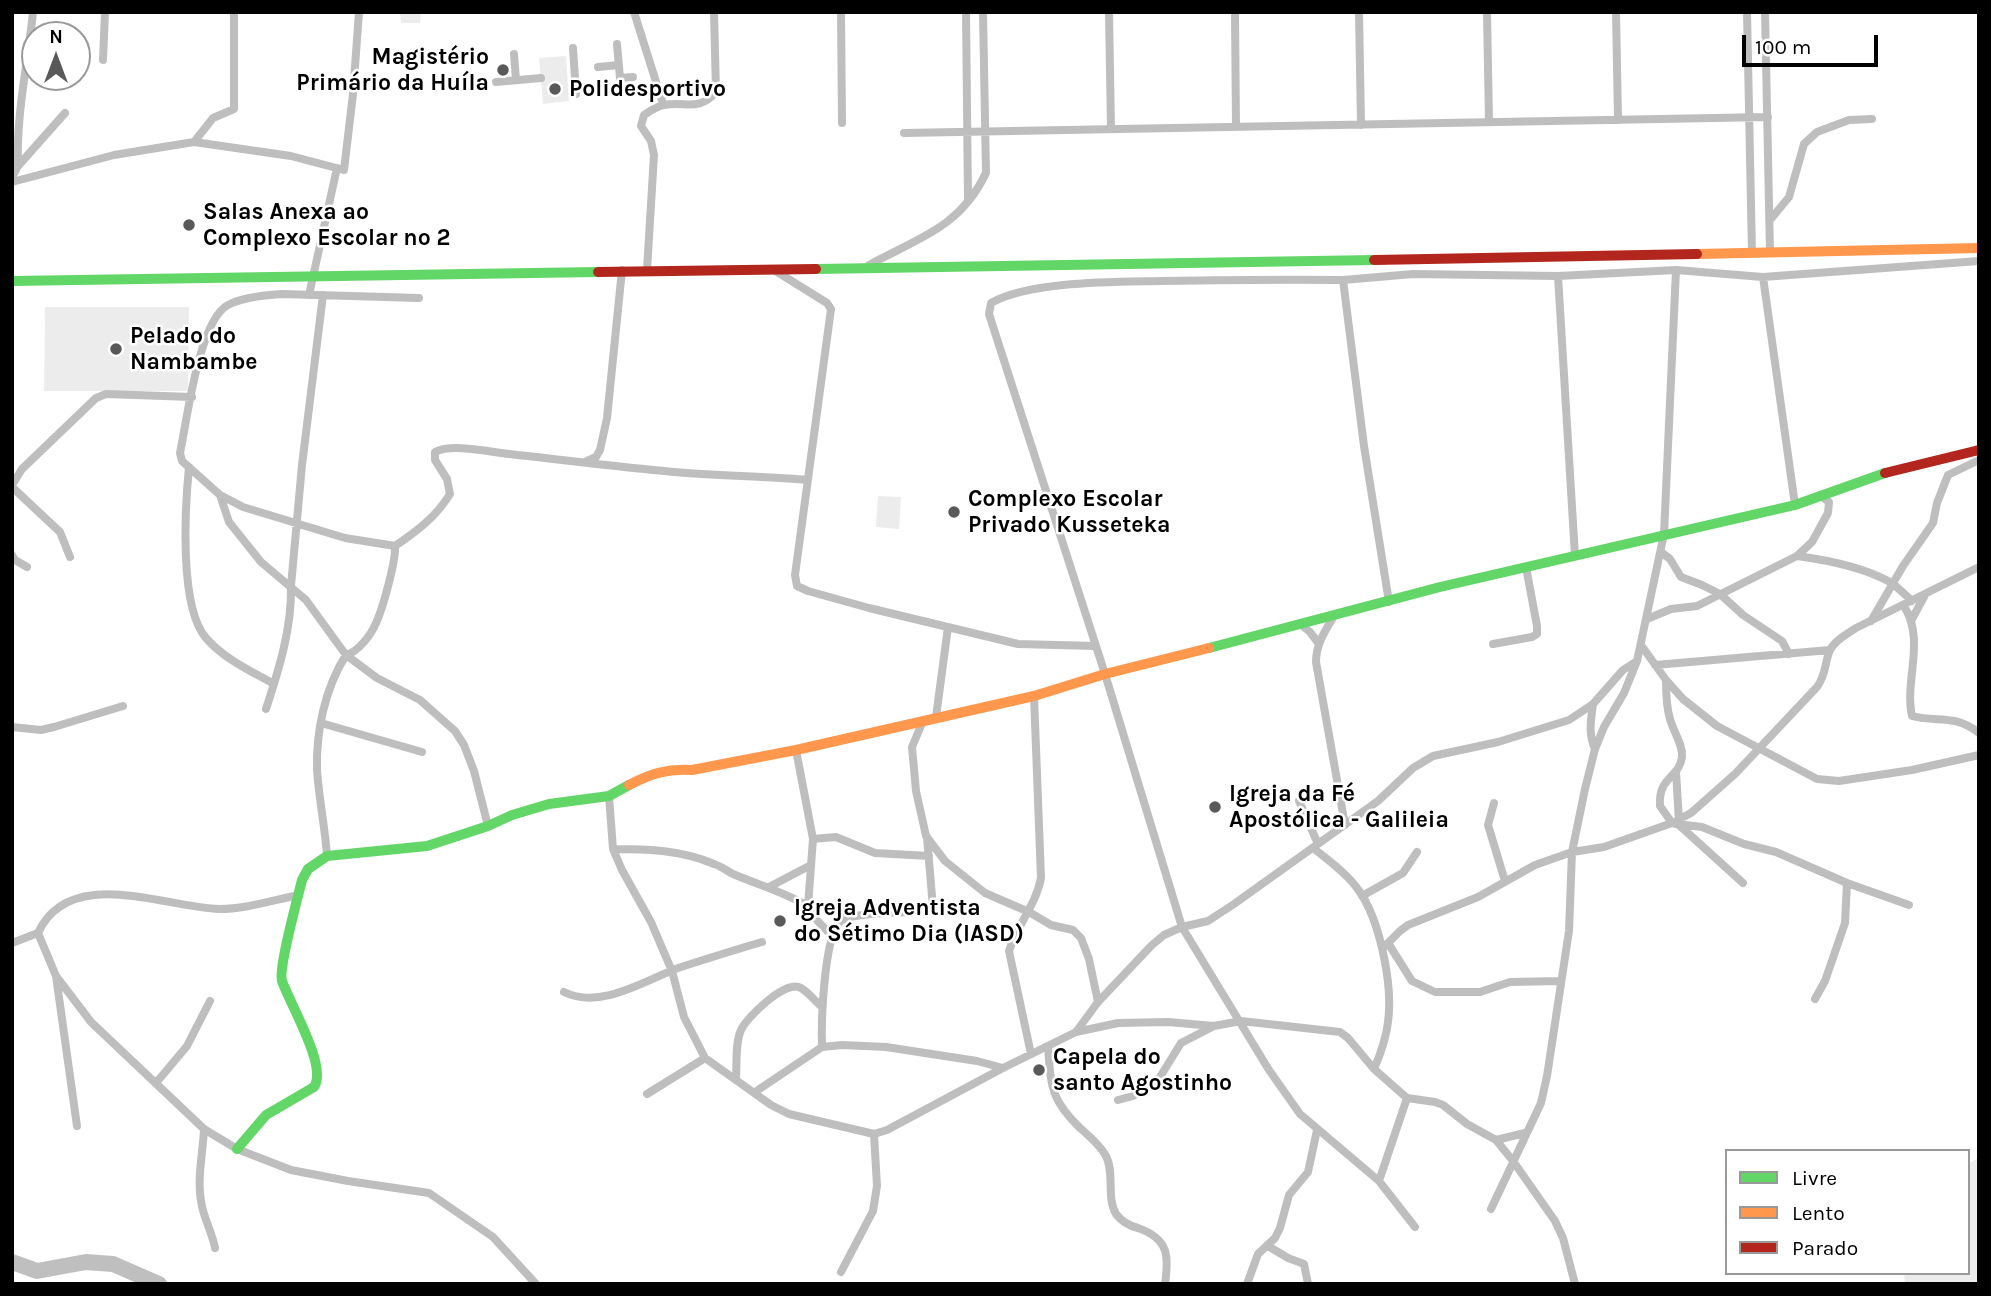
<!DOCTYPE html>
<meta charset="utf-8">
<style>
body{margin:0}
#map{position:relative;width:1991px;height:1296px;overflow:hidden;background:#fff;font-family:Karla,sans-serif}
canvas{display:block}
.frame{position:absolute;inset:0;border:14px solid #000;pointer-events:none}
.legend{position:absolute;left:1725px;top:1149px;width:245px;height:126px;box-sizing:border-box;background:#fff;border:2px solid #999;margin:0;padding:9px 12px;list-style:none;font-size:21px;color:#000}
.legend li{display:flex;align-items:center;gap:14px;height:35px}
.legend b{width:35px;border:2px solid #999}
.north{position:absolute;left:21px;top:21px;width:70px;height:70px;box-sizing:border-box;background:#fff;border:2px solid #999;border-radius:50%;rotate:0deg;font-size:19px;font-weight:700;line-height:28px;text-align:center;color:#000}
.north::after{content:'';display:block;margin:auto;width:24px;height:32px;background:#595959;clip-path:polygon(50% 0,100% 100%,50% 72%,0 100%)}
.scale{position:absolute;left:1742px;top:35px;width:136px;height:32px;box-sizing:border-box;border:4px solid #000;border-top:0;padding-left:9px;font-size:21px;line-height:24px;white-space:nowrap;color:#000;-webkit-text-stroke:5px #fff;paint-order:stroke}
</style>
<div id="map">
<canvas width="1991" height="1296"></canvas>
<div class="frame"></div>
<ul class="legend">
<li><b style="height:9px;background:#63d668"></b>Livre</li>
<li><b style="height:9px;background:#ff974d"></b>Lento</li>
<li><b style="height:9px;background:#b3261e"></b>Parado</li>
</ul>
<div class="north">N</div>
<div class="scale">100 m</div>
</div>
<script>
const ctx = document.querySelector('canvas').getContext('2d');
ctx.lineJoin = 'round';
function paint(path, color) { ctx.fillStyle = color; ctx.fill(path, 'evenodd'); }
function trace(path, color, width, dash) { ctx.strokeStyle = color; ctx.lineWidth = width; ctx.lineCap = dash ? 'butt' : 'round'; ctx.setLineDash(dash || []); ctx.stroke(path); }
function write(font, color, halo, rows, align = 'center') {
  ctx.font = font + ' Karla,sans-serif'; ctx.lineWidth = 5; ctx.setLineDash([]); ctx.textBaseline = 'middle'; ctx.strokeStyle = halo; ctx.fillStyle = color; for (const [text, x, y, turn = 0] of rows) {
    ctx.save(); ctx.translate(x, y); ctx.rotate((+turn || 0) * Math.PI / 180); ctx.textAlign = isNaN(turn) ? turn : align; if (halo) ctx.strokeText(text, 0, 0); ctx.fillText(text, 0, 0); ctx.restore();
  }
}
const green = new Path2D(`
 M421,12l-1,11h-19l-1,-11z
 M566,56l3,45 -26,3 -4,-46z
 M45,307h144l-1,84h-144z
 M878,496l23,1 -2,32 -23,-2z
 M1979,1158v126h-74l-1,-11h64v-110z`);
const river = new Path2D(`
 M12,1262l25,9 49,-9 27,2 46,20`);
const street = new Path2D(`
 M634,12l29,92
 M841,12l1,111
 M966,12l2,188
 M1109,12l2,117
 M1235,12l1,115
 M1359,12l2,113
 M1487,12l2,110
 M1616,12l2,108
 M1747,12l5,241
 M1765,12l5,241
 M617,44l3,34 13,-1
 M573,48l3,46
 M514,54l2,26
 M103,60l2,-48
 M598,67l21,-2
 M496,82l45,-4
 M904,133l864,-16
 M194,142l19,-24 21,-9v-97
 M18,166c-2,-52 10,-103 15,-154
 M12,177l6,-11 47,-53
 M12,182l102,-27 80,-13 97,14 53,14 9,-76 6,-82
 M1770,220l19,-23 15,-53 13,-12 32,-12 23,-1
 M869,265c49,-27 91,-37 117,-92l-3,-161
 M647,270l7,-115 -3,-14 -10,-15 3,-11c6,-4 13,-9 20,-10 21,-4 35,7 52,-13l-2,-80
 M774,270l53,33 4,6 -36,266 2,11 11,5 61,17 149,36 77,2
 M1558,276l17,280
 M1763,277l32,228
 M1343,280l70,-6 145,2 118,-6 87,7 216,-16
 M309,295l28,-127
 M587,461l9,-4 4,-7 7,-32 15,-148
 M189,467c-4,40 -10,140 17,171 18,21 45,33 68,46
 M12,485l10,-16 74,-71 10,-4 86,3
 M12,487l48,45 10,25
 M220,495l9,27 32,40 45,38 40,55 31,23 43,22 35,31 9,14 10,26 14,55
 M395,546c22,-15 41,-29 55,-52l-3,-15 -12,-19v-8c17,-9 55,0 74,2 55,6 110,13 165,18 45,4 89,4 134,8
 M1661,552l9,7 11,18 21,8 18,9 23,21 39,26 7,13
 M12,555l3,5 12,7
 M1797,556c30,4 66,11 93,26 8,5 15,13 22,19
 M1389,602l-25,-156 -21,-166c-61,-1 -122,0 -183,1 -45,1 -131,0 -169,22l-2,11 116,360 77,253 87,143 31,44 79,67 36,46
 M1904,606c22,35 0,74 8,110 26,7 41,-3 67,17
 M1334,616c-9,15 -18,28 -18,46l29,163
 M1647,619l24,-10 26,-3 100,-50 15,-14 16,-29 1,-11 -9,-7
 M1912,619l13,-24
 M1871,621l32,-55 30,-43 4,-20 11,-28 31,-15
 M1300,624l10,8 9,12
 M1493,644l39,-7 5,-3v-8l-11,-59
 M1641,645l25,35 17,19 34,27 100,53 22,2 73,-11 67,-15
 M1655,665l175,-15
 M1666,680c0,13 0,26 4,39 3,12 13,25 12,38 -3,22 -24,19 -22,49l12,17 7,2 64,58
 M1593,704c-2,16 -5,29 2,45
 M266,709c13,-40 26,-81 25,-123l11,-121 21,-170
 M936,717l12,-90
 M923,721l-11,26 4,44 10,45 19,25 40,32 44,19 22,13 22,5 8,8 8,21 9,43
 M321,723l101,29
 M12,727l29,3 13,-3 69,-21
 M796,750l17,89 -5,67 3,8 22,23
 M1676,771l3,51
 M609,796l4,53 9,21 29,52 21,49 12,46 21,41 66,47 18,9 85,20 13,-4 116,-62 73,-36 22,-30 54,-57 12,-10 18,-8 26,-6 26,-17 144,-103 35,-33 20,-12 65,-14 71,-22 24,-16 30,-34 14,-9
 M1299,801l19,43
 M1494,803l-6,22 17,56
 M1681,827l4,-2 17,2 42,17 32,8 71,31 62,22
 M813,839l23,-2 39,16 54,3
 M1313,848c15,12 32,24 44,40 23,30 36,97 31,134 -2,17 -7,31 -14,47
 M613,849c34,0 69,1 101,15 7,2 13,7 19,10 26,11 51,18 75,32
 M327,856c-2,-29 -8,-57 -10,-86 -1,-39 8,-82 29,-115 12,-3 25,-20 30,-32 7,-15 20,-62 19,-77l-50,-8 -102,-31 -23,-12 -38,-34 -2,-8c7,-33 19,-133 48,-148 15,-8 37,-10 54,-11l137,4
 M769,887l42,-22
 M1362,896l41,-23 14,-21
 M38,933c31,-68 126,-26 181,-24 27,0 54,-9 80,-14
 M12,943l26,-10 18,43 21,150
 M1388,943l24,38 23,11h45l30,-10 51,-1
 M1383,948l17,-17 8,-6 70,-28 57,-32 37,-13 32,-5 68,-24 19,-10 44,-39 82,-87c10,-14 7,-23 13,-37 5,-10 17,-16 26,-22l123,-61
 M56,976l35,46 113,107 33,20 54,21 57,11 81,12 64,44 43,47
 M564,992c36,18 80,-11 114,-24 28,-9 56,-18 84,-26
 M1815,999l10,-18 20,-58 2,-40
 M1076,1032l42,-9 50,-1 46,4 27,-5 99,11 8,6 26,31 33,29 28,4 8,3 24,19 29,16 17,21 42,60 8,17 12,46
 M1048,1046c3,40 2,53 32,82 9,8 20,17 26,28 9,17 0,41 10,58 6,8 14,12 22,14 31,11 31,28 27,56
 M822,1047c-1,-26 2,-103 16,-123 4,-7 18,-8 25,-9 23,-4 49,0 70,-7l-6,-71
 M1031,1054l-22,-103c8,-26 27,-46 32,-73l-7,-182
 M736,1079c1,-15 -1,-36 5,-49 6,-13 45,-51 60,-42 7,4 14,13 20,18
 M156,1083l31,-37 23,-45
 M755,1092l67,-45 20,-2 44,2 91,14 26,7
 M647,1094l58,-36
 M1118,1100l15,-4 27,-19 21,-34 33,-17
 M204,1129c-1,23 -7,48 -3,72 2,16 11,31 14,47
 M1496,1140l29,-7
 M1379,1181l28,-83
 M1491,1209l50,-106 6,-27 22,-145 3,-79 13,-63 10,-40 9,-22 20,-34 13,-32 27,-127 12,-264
 M1268,1246l20,12 16,6 4,20
 M841,1272l32,-61 4,-25 -3,-52
 M1247,1284l11,-30 17,-16 5,-10 9,-33 19,-23 9,-42`);
const fast = new Path2D(`
 M816,269l558,-9
 M12,281l586,-9
 M1209,648l231,-61 355,-82 90,-32
 M237,1149l29,-34 48,-28c14,-20 -24,-83 -32,-106 -4,-12 16,-84 20,-101l6,-11 19,-13 100,-10 61,-20 24,-11 37,-11 60,-8 20,-11`);
const slow = new Path2D(`
 M1697,254l282,-6
 M629,785c21,-11 39,-17 63,-15l104,-20 238,-54 71,-22 104,-26`);
const jam = new Path2D(`
 M1374,260l323,-6
 M598,272l218,-3
 M1885,473l94,-23`);
const markers = [
 [503,70,7,"#595959"],
 [555,89,7,"#595959"],
 [189,225,7,"#595959"],
 [116,349,7,"#595959"],
 [954,512,7,"#595959"],
 [1215,807,7,"#595959"],
 [780,921,7,"#595959"],
 [1039,1070,7,"#595959"]
];
const poiNames = [
 ["Magistério",489,57,"right"],
 ["Primário da Huíla",489,83,"right"],
 ["Polidesportivo",569,89],
 ["Salas Anexa ao",203,212],
 ["Complexo Escolar nº 2",203,238],
 ["Pelado do",130,336],
 ["Nambambe",130,362],
 ["Complexo Escolar",968,499],
 ["Privado Kusseteka",968,525],
 ["Igreja da Fé",1229,794],
 ["Apostólica - Galileia",1229,820],
 ["Igreja Adventista",794,908],
 ["do Sétimo Dia (IASD)",794,934],
 ["Capela do",1053,1057],
 ["santo Agostinho",1053,1083]
];
paint(green, '#ececec');
trace(river, '#bfbfbf', 16);
trace(street, '#bebebe', 8);
trace(fast, '#63d668', 10);
trace(slow, '#ff974d', 10);
trace(jam, '#b3261e', 10);
for (const [x, y, r, color] of markers) { const dot = new Path2D(); dot.arc(x, y, r, 0, 2 * Math.PI); ctx.fillStyle = color; ctx.fill(dot); trace(dot, '#fff', 2.5); }
write('bold 23px', '#000', '#fff', poiNames, 'left');
</script>
